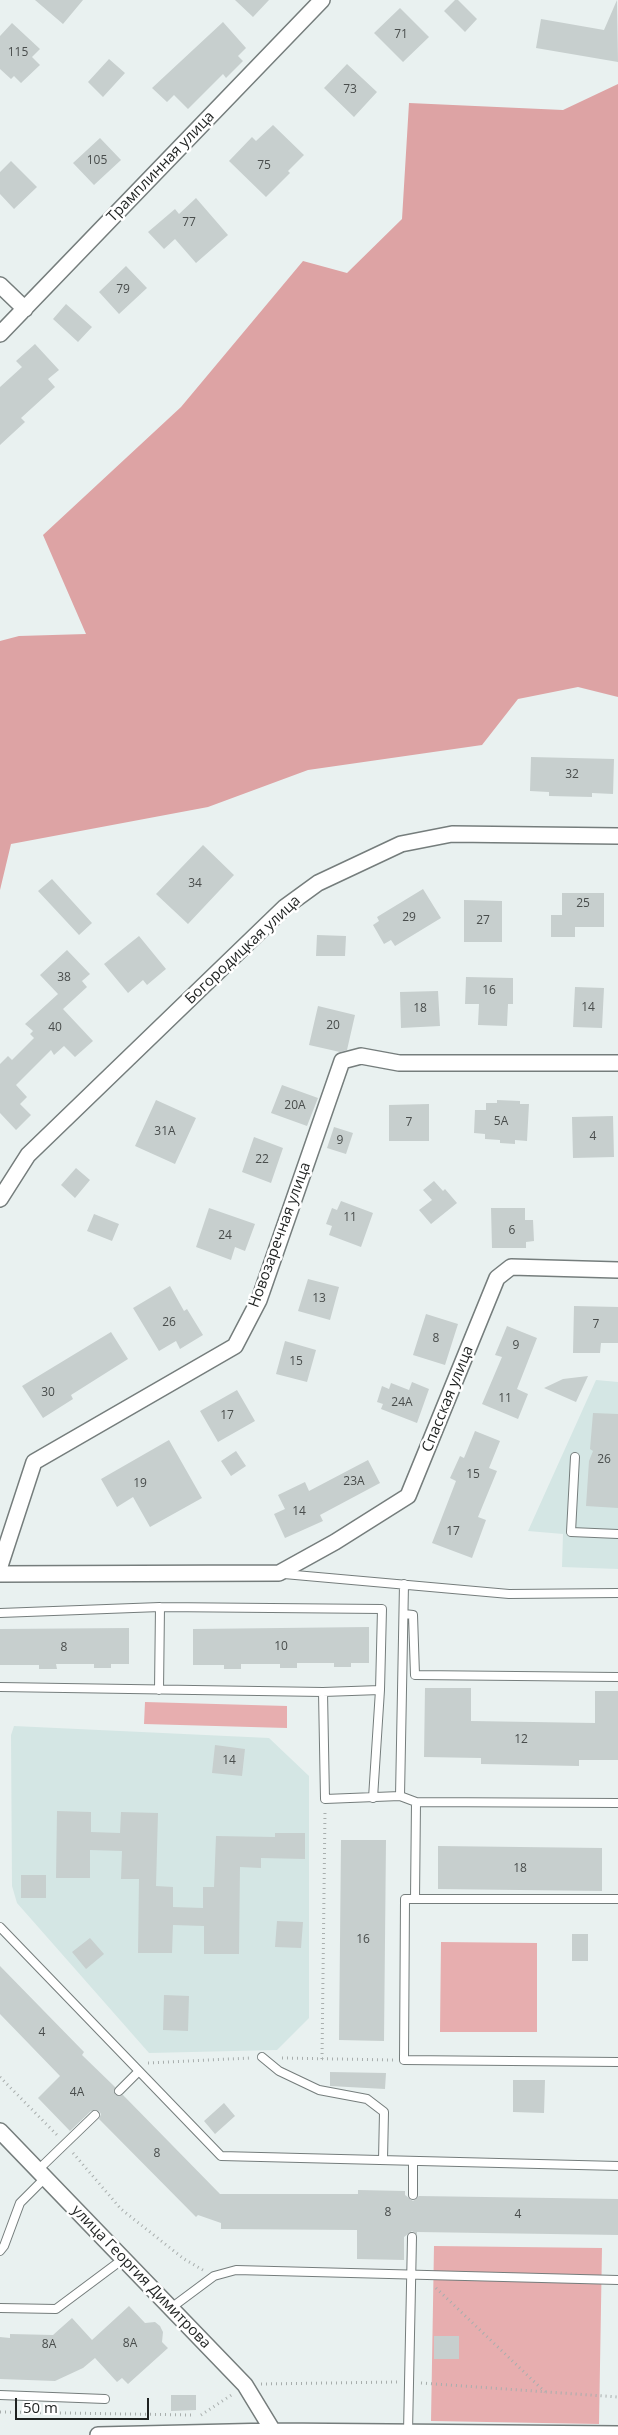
<!DOCTYPE html>
<meta charset="utf-8">
<style>
body{margin:0}
#map{position:relative;width:618px;height:2435px;overflow:hidden;background:#e9f1f0;font-family:"Open Sans",sans-serif}
canvas{display:block}
.scale{position:absolute;left:15px;top:2398px;width:134px;height:22px;box-sizing:border-box;border:2px solid #1f2221;border-top:0;padding-left:6px;font-size:15px;line-height:18px;white-space:nowrap;color:#1f2221;-webkit-text-stroke:4px #fff;paint-order:stroke}
</style>
<div id="map">
<canvas width="618" height="2435"></canvas>
<div class="scale">50 m</div>
</div>
<script>
const ctx = document.querySelector('canvas').getContext('2d');
ctx.lineJoin = 'round';
function paint(path, color) { ctx.fillStyle = color; ctx.fill(path, 'evenodd'); }
function trace(path, color, width, dash) { ctx.strokeStyle = color; ctx.lineWidth = width; ctx.lineCap = dash ? 'butt' : 'round'; ctx.setLineDash(dash || []); ctx.stroke(path); }
function write(font, color, halo, rows, align = 'center') {
  ctx.font = font + ' "Open Sans",sans-serif'; ctx.lineWidth = 5; ctx.setLineDash([]); ctx.textBaseline = 'middle'; ctx.strokeStyle = halo; ctx.fillStyle = color; for (const [text, x, y, turn = 0] of rows) {
    ctx.save(); ctx.translate(x, y); ctx.rotate((+turn || 0) * Math.PI / 180); ctx.textAlign = isNaN(turn) ? turn : align; if (halo) ctx.strokeText(text, 0, 0); ctx.fillText(text, 0, 0); ctx.restore();
  }
}
const built = new Path2D(`
 M596,1380l22,2v187l-56,-2 1,-33 -35,-3z
 M14,1726l255,12 40,38v242l-32,32 -128,3 -132,-150 -5,-17 -1,-151z`);
const green = new Path2D(`
 M145,1702l142,4v22l-143,-4z
 M441,1942l96,1v89h-97z
 M434,2246l168,2 -3,176 -168,-3z`);
const forest = new Path2D(`
 M618,84v613l-40,-10 -60,12 -36,46 -174,25 -100,37 -197,37 -11,46v-249l19,-5 67,-2 -43,-99 138,-128 122,-146 44,12 55,-54 7,-116 154,7z`);
const building = new Path2D(`
 M35,0h48l-20,24z
 M235,0h34l-16,17z
 M455,0h3l19,19 -12,13 -21,-21z
 M617,0l1,62 -82,-14 5,-29 63,11z
 M400,8l29,29 -26,25 -29,-29z
 M223,22l23,26 -8,8 5,5 -17,17 -3,-4 -35,35 -14,-14 -7,7 -15,-14z
 M12,23l28,26 -8,8 8,8 -19,18 -7,-7 -3,3 -11,-10v-33z
 M109,59l16,14 -22,24 -15,-15z
 M347,64l30,28 -23,25 -30,-29z
 M273,125l31,30 -16,16 2,2 -24,24 -37,-36 23,-24 4,4z
 M100,138l21,22 -27,25 -21,-22z
 M11,161l26,26 -23,22 -14,-15v-22z
 M196,198l32,37 -32,28 -21,-24 -11,10 -16,-17 27,-23 4,5z
 M126,266l21,22 -28,26 -20,-22z
 M66,304l26,23 -14,15 -25,-23z
 M35,344l24,26 -11,9 7,8 -34,31 4,4 -25,23v-58l22,-20 -6,-6z
 M531,757l83,2 -1,35 -21,-1v4l-43,-1v-4l-19,-1z
 M203,845l31,30 -46,49 -32,-30z
 M52,879l40,44 -13,12 -41,-44z
 M423,889l18,29 -46,28 -4,-6 -7,4 -11,-19 6,-4 -2,-4z
 M562,893h42v34h-29v10h-24v-22h11z
 M464,900l38,1v41h-38z
 M317,935l29,1 -1,20h-29z
 M139,936l27,33 -19,16 -4,-5 -15,13 -24,-29z
 M67,950l23,24 -8,7 5,6 -24,22 30,32 -18,16 -11,-11 -10,9 -3,-5 -35,35 11,12 -7,7 11,11 -15,15 -16,-17v-49l8,-8 4,4 22,-22 -4,-4 3,-3 -8,-7 33,-30 -18,-19z
 M466,977l47,1v26h-5l-1,22 -29,-1 1,-21h-14z
 M575,987l29,1 -2,40 -29,-1z
 M438,991l2,35 -39,2 -1,-36z
 M318,1006l37,9 -8,35 -7,2 -31,-7z
 M282,1085l36,13 -11,28 -36,-13z
 M156,1100l40,18 -21,46 -40,-18z
 M497,1100l23,1v3h9l-2,37 -12,-1v4l-15,-1v-3l-15,-1v-5l-11,-1 1,-23h11v-7h11z
 M429,1104v37h-40v-36z
 M613,1116l1,41 -41,1 -1,-41z
 M334,1127l19,6 -7,21 -19,-6z
 M254,1137l29,11 -12,35 -29,-11z
 M76,1168l14,12 -15,18 -14,-13z
 M434,1181l9,10 2,-2 12,14 -26,21 -12,-14 13,-10 -9,-10z
 M341,1201l32,12 -12,34 -32,-12 3,-9 -6,-2 6,-16 5,2z
 M209,1208l46,16 -10,27 -10,-4 -4,13 -35,-13z
 M491,1208h34v12h8l1,21 -8,1v6h-34z
 M94,1214l25,10 -7,17 -25,-10z
 M308,1279l31,8 -9,33 -32,-9z
 M170,1286l14,25 3,-2 16,26 -23,14 -4,-8 -17,10 -26,-43z
 M574,1306l44,1v36h-17l-1,10h-27z
 M426,1314l32,10 -13,41 -32,-10z
 M507,1326l30,12 -20,51 11,5 -10,25 -36,-15 20,-47 -7,-2z
 M111,1332l17,27 -57,36 2,4 -30,19 -21,-32z
 M285,1341l31,9 -9,32 -31,-8z
 M588,1376l-12,26 -32,-14 19,-9z
 M412,1382l17,7 -12,34 -36,-14 2,-5 -6,-2 5,-16 7,3 2,-6 18,7z
 M237,1390l18,31 -37,21 -18,-31z
 M593,1413l25,1v94l-32,-2 3,-45 4,-10 -3,-2z
 M475,1431l25,10 -11,27 8,3 -19,46 8,3 -14,38 -40,-15 24,-62 -6,-3 10,-22 4,2z
 M169,1440l33,58 -52,29 -17,-30 -16,10 -16,-28z
 M236,1451l10,15 -15,10 -10,-15z
 M368,1460l12,23 -60,32 3,6 -38,17 -11,-24 11,-5 -7,-14 27,-13 4,9z
 M369,1627v36h-18v4h-17v-4h-37v5h-17v-4h-39v5h-17v-4h-31v-36z
 M129,1628v36h-18v4h-17v-4h-38l1,5h-18v-4h-39v-36z
 M425,1688h46v33l124,2v-32h23v69h-39v6l-98,-2v-6l-57,-1z
 M215,1745l30,4 -3,27 -30,-3z
 M57,1811l34,1v20l29,1 1,-21 37,1 -2,73 17,1v20l30,1v-21h11l2,-51 59,1v-4h30v26l-44,-1v10l-21,-1 -1,87h-35v-28l-31,-1 -1,28h-34l1,-74h-18l1,-28 -32,-1v28h-34z
 M341,1840h45l-2,201 -45,-1z
 M438,1846l164,2v43l-164,-2z
 M21,1875h25v23h-25z
 M277,1921l26,1 -2,26 -26,-1z
 M572,1934h16v27h-16z
 M90,1938l14,16 -18,15 -14,-17z
 M0,1966l84,86 -2,3 33,32v8h8l97,99h138v-4l47,1v4l8,6 6,-5 199,3v36l-201,-3v3l-5,-4 -8,6v23l-47,-1v-29l-136,-1v-6l-23,-8 -2,2 -97,-98 2,-5 -2,-3h-8l-21,20 -32,-33 22,-22 -60,-62z
 M164,1995l25,1 -1,35 -25,-1z
 M330,2072l56,1 -1,16 -55,-3z
 M513,2080h32l-1,33 -31,-1z
 M224,2103l11,13 -20,18 -11,-13z
 M129,2306l16,17 10,-1 5,4 3,6 -1,10 6,6 -40,36 -6,-6 -5,4 -22,-24 -12,10 -28,13 -55,-2v-42l10,1v-4l43,1 19,-17 20,22z
 M434,2336h25v23h-25z
 M171,2395h25v15l-25,1z`);
const path = new Path2D(`
 M282,2058l111,2
 M322,2059l3,-249
 M148,2063l103,-5
 M0,2077l57,58
 M73,2153l48,56 63,50 19,11
 M436,2288l109,104
 M421,2383l197,14
 M261,2384l136,-2
 M0,2412l192,3
 M201,2415l32,-21`);
const service = new Path2D(`
 M575,1457l-4,75 47,2
 M284,1574l225,20 109,-1
 M404,1584l-4,212 16,6
 M0,1613l160,-6 222,2 -2,81 -57,2 -323,-5
 M404,1614l9,1 2,60 203,2
 M159,1690l1,-83
 M323,1692l2,107 75,-3
 M373,1798l7,-108
 M415,1899l1,-97 202,1
 M618,1899h-213l-1,161 214,2
 M0,1927l221,229 397,10
 M262,2057l17,14 40,19 48,9 17,13 -1,48
 M119,2091l20,-20
 M38,2170l57,-55
 M413,2195v-34
 M0,2251l4,-5 16,-43 25,-25
 M0,2308l56,1 67,-50
 M171,2308l43,-32 22,-6 382,10
 M0,2395l105,4
 M408,2432l4,-195`);
const minor = new Path2D(`
 M0,285l25,24
 M0,334l322,-334
 M0,1199l28,-44 257,-248 33,-24 83,-39 51,-10 166,2
 M0,1566l34,-104 201,-116 24,-46 83,-239 19,-5 38,7h219
 M0,1574l279,-1 56,-31 73,-46 89,-218 14,-11 107,3
 M0,2131l245,254 28,46
 M98,2435l175,-4 345,3`);
const numberNames = [
 ["71",401,35],
 ["115",18,53],
 ["73",350,90],
 ["105",97,161],
 ["75",264,166],
 ["77",189,223],
 ["79",123,290],
 ["32",572,775],
 ["34",195,884],
 ["25",583,904],
 ["29",409,918],
 ["27",483,921],
 ["38",64,978],
 ["16",489,991],
 ["14",588,1008],
 ["18",420,1009],
 ["20",333,1026],
 ["40",55,1028],
 ["20А",295,1106],
 ["5А",501,1122],
 ["7",409,1123],
 ["31А",165,1132],
 ["4",593,1137],
 ["9",340,1141],
 ["22",262,1160],
 ["11",350,1218],
 ["6",512,1231],
 ["24",225,1236],
 ["13",319,1299],
 ["26",169,1323],
 ["7",596,1325],
 ["8",436,1339],
 ["9",516,1346],
 ["15",296,1362],
 ["30",48,1393],
 ["11",505,1399],
 ["24А",402,1403],
 ["17",227,1416],
 ["26",604,1460],
 ["15",473,1475],
 ["23А",354,1482],
 ["19",140,1484],
 ["14",299,1512],
 ["17",453,1532],
 ["10",281,1647],
 ["8",64,1648],
 ["12",521,1740],
 ["14",229,1761],
 ["18",520,1869],
 ["16",363,1940],
 ["4",42,2033],
 ["4А",77,2093],
 ["8",157,2154],
 ["8",388,2213],
 ["4",518,2215],
 ["8А",130,2344],
 ["8А",49,2345]
];
const streetNames = [
 ["Трамплинная улица",161,167,-46],
 ["Богородицкая улица",243,950,-43],
 ["Новозаречная улица",280,1235,-70],
 ["Спасская улица",448,1399,-68],
 ["улица Георгия Димитрова",141,2277,46]
];
paint(built, '#d4e6e4');
paint(green, '#e7aeaf');
paint(forest, '#dda3a4');
paint(building, '#c7cfce');
trace(service, '#757d7c', 10);
trace(minor, '#757d7c', 18);
trace(path, '#a8aead', 3, [1, 4]);
trace(service, '#fff', 8);
trace(minor, '#fff', 15);
write('12px', '#494d4c', null, numberNames);
write('15px', '#1f2221', '#fff', streetNames);
</script>
